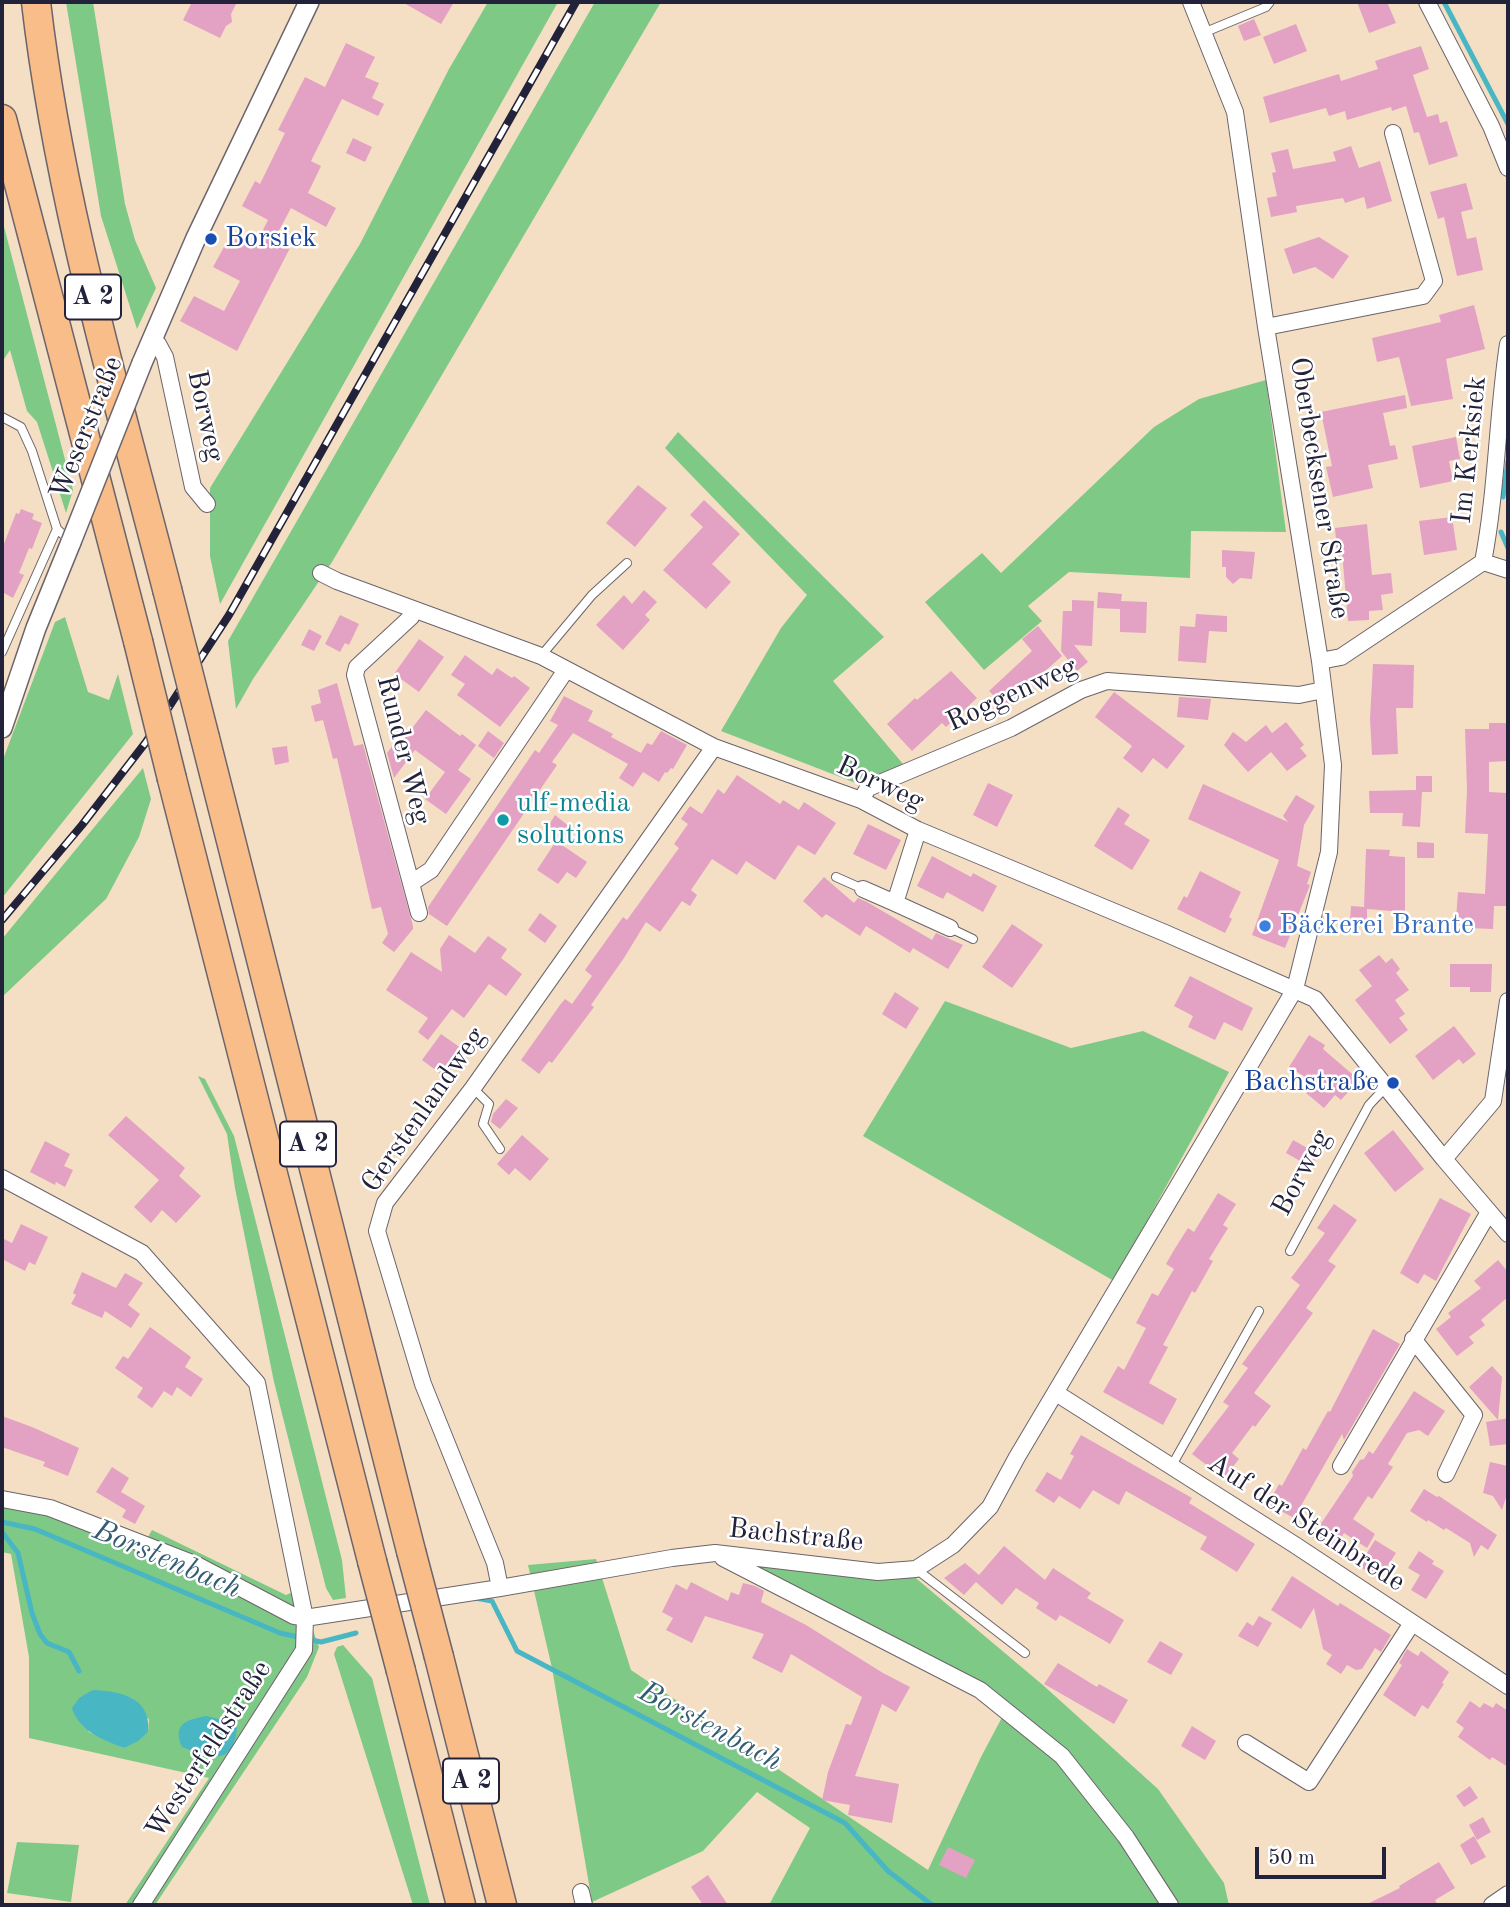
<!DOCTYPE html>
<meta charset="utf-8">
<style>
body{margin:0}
#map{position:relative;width:1510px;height:1907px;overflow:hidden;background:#f4dfc4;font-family:"Old Standard TT",serif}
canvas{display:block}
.frame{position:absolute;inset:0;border:4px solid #22223b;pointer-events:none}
.scale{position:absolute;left:1255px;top:1847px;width:131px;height:32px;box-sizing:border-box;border:4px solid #22223b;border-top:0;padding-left:9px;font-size:21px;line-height:24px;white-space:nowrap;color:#22223b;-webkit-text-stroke:5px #fff;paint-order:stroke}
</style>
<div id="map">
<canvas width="1510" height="1907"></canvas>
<div class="frame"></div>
<div class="scale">50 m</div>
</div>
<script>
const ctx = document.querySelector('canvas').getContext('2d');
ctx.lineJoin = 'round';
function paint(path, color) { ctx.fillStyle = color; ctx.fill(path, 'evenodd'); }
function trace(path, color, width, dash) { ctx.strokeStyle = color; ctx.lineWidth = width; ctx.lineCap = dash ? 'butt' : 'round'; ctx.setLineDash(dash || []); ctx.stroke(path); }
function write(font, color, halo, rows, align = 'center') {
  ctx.font = font + ' "Old Standard TT",serif'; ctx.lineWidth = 5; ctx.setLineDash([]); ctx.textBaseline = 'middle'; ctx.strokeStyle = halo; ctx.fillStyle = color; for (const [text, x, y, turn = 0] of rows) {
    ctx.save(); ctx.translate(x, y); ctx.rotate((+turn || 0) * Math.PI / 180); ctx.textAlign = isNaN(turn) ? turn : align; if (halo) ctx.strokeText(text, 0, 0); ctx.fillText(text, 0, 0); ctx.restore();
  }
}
const green = new Path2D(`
 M66,2h27l32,202 10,36 21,48 -19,41 -36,-113z
 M488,2h70l-338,602 -10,-48v-68l150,-244 89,-175z
 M595,2h66l-329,560 -79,117 -17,30 -8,-68z
 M2,219l71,271 -7,23 -29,-91 -10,-11 -17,-61 -8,12z
 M1266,380l20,152 -95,-1 -1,47 -121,-6 -41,34 14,15 -58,49 -59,-68 57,-49 19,20 153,-146 45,-28z
 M678,432l206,205 -51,44 70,83 -42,21 -140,-54 60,-103 26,-33 -142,-147z
 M65,617l23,75 21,8 9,-26 15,60 -131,164v-136l53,-140z
 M143,768l8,31 -12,38 -33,62 -104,98v-58z
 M945,1001l126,47 72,-17 86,41 -115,209 -251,-145z
 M198,1076l7,3 29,57 108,424 4,38 -13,2 -7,-12 -52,-206 -39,-194 -8,-54z
 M2,1504l47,9 93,35 10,-18 134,65 12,-5 21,57 -12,30 -152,228h-30l84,-127 -180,-40v-81l-18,-103 -9,-2zM93,1691l56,28 -1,13 -24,16 -35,-16 -9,-35z
 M731,1556l180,18 133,112 114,103 66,94 5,22h-460l41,-77 -53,-36 -54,59 -111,51 -40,-234 -24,-103 68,-6 35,111 297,200 53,-113 27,-51z
 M343,1645l29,33 58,227h-17l-79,-251 3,-7z
 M17,1842l62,3 -8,57 -64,-9z`);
const water = new Path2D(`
 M93,1690c28,1 59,8 55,42l-10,9 -14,7c-21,-8 -45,-17 -52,-40l8,-11z
 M206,1716l22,5 9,7c-5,40 -26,29 -55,19 -10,-23 4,-27 24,-31z`);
const stream = new Path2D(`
 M1444,2l64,122
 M1503,497l5,-36
 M1501,532l7,16
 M2,1522l33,7 245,104 41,9 35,-9
 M2,1532l16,21 14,60 8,21 7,9 22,9 10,19
 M475,1598l17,3 25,50 328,172 43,48 44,34`);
const building = new Path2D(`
 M192,2h45l-6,12 1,8 -6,4 -6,12 -37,-18z
 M402,2h52l-13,22z
 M1357,2h30l9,21 -27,10z
 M1254,19l7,16 -17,6 -6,-15z
 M1296,24l11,27 -33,13 -11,-27z
 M346,43l29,14 -10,20 14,6 -7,15 12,6 -6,12 -36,-17 -31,62 10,5 -13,27 28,15 -10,19 -35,-19 -17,32 16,8 -53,103 -57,-30 14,-25 30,15 16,-30 -27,-14 17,-31 24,12 14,-28 -26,-14 13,-25 5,3 25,-51 -7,-3 27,-53 20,10z
 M1421,46l8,23 -16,6 14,42 11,-3 2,9 7,-2 11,35 -29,9 -10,-33 -5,1 -8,-27 -14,5 -1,-4 -44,13 -2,-9 -16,5 -3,-8 -56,15 -7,-26 76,-23 2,7 37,-12 -3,-8z
 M353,138l19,9 -7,15 -19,-9z
 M1351,146l8,22 21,-7 12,40 -25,8 -3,-12 -19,6 -2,-5 -47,8 1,6 -26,5 -4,-19 10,-2 -5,-23 4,-1 -5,-19 17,-4 5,20 43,-8 -3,-9z
 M1466,183l7,26 -12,3 6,27 9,-2 7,33 -26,6 -13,-59 -6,2 -8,-27z
 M1319,237l30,19 -16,23 -18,-12 -22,7 -9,-25z
 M1474,305l11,44 -39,10 7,40 -42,7 -12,-49 -22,5 -5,-24 69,-16 -2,-7z
 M1405,395l2,13 -24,5 7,33 5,-1 3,14 -30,6 5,23 -40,9 -7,-30 6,-1 -11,-54z
 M1456,437l4,22 -11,2 4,20 -33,7 -8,-42z
 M638,485l29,23 -32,39 -29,-24z
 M704,500l36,34 -28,30 19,18 -25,27 -43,-39 40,-43 -13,-12z
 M21,509l13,5 -2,5 10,4 -10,26 -3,-1 -10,25 5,2 -11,23 -11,-6v-43l14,-36 3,1z
 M1452,517l5,33 -33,5 -5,-34z
 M1367,524l5,51 19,-2 2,20 -12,2 2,15 -14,1v9l-21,1 -6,-69 -5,1 -2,-25z
 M1222,550l33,2 -3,27 -12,-1 -7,6 -7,-7v-10h-4z
 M644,590l13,12 -12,13 5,5 -27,30 -27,-25 28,-30 8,9z
 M1098,592l24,2 -1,7 26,1 -1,31 -26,-1v-23l-23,-1z
 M1072,600l22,1 -2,45 -18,-1 14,17 -11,9 -16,-20 2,-40h9z
 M1196,614l31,2v16l-18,-1 -3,32 -28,-2 2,-35 15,1z
 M340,615l19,9 -10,21 -4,-2 -5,9 -15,-8z
 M1038,626l24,30 -57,51 -16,-16 43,-40 -10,-12z
 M309,629l13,7 -8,15 -13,-6z
 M419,639l25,18 -25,35 -25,-18z
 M465,655l27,20 5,-7 15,10 2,-2 16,12 -30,39 -43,-32 8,-11 -14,-9z
 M1373,664l41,1 -1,43h-17l2,46 -26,1 -2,-36z
 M951,671l26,27 -31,29 -4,-4 -30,28 -25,-27 28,-26 2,2z
 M337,683l17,63 9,-2 50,182v3l-19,23 -12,-9 6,-9 -7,-27 -9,2 -35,-151 -4,1 -10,-39 -8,2 -4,-16 10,-3 -3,-13z
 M1114,692l71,54 -18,23 -14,-11 -11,15 -19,-15 9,-12 -37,-29z
 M564,696l29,15 -5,10 25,13 -2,3 30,16 6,-10 5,2 9,-14 26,14 -14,24 -2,-1 -4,5 -2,-1 -6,10 -16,-10 -10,15 -14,-9 9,-14 -55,-31 -21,29 5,3 -110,161 -18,-12 -1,-7 107,-157 4,3 19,-28 -8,-4z
 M1179,697l32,2 -3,21 -31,-3z
 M426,710l34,26 2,-2 14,11 -18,25 13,9 -25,35 -21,-15 20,-27 -30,-22 -21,28 -7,-25 12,-16 4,3z
 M1286,722l18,23 -4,3 7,8 -20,15 -16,-19 -23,20 -24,-27 9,-13 13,10 20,-17 6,8z
 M1489,723h19v38l-19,1v30l19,1v113h-14l-1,23 -25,-1v-9h-12l2,-27 27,2 3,-60 -23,-1 2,-43 -2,-61h24z
 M488,731l16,12 -10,15 -16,-12z
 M287,746l2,16 -14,3 -3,-17z
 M737,775l43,29 3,-4 16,10 5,-8 32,21 -21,32 -17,-10 -23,35 -29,-19 -9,14 -25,-16 -21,31 6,5 -7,11 -8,-5 -22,31 -14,-10 -22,36 -33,47 3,2 -42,56 -3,-2 -10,13 -18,-14 39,-55 5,-6 7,5 20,-28 -7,-6 38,-53 4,3 52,-72 -5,-4 14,-20 -7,-5 9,-13 12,8 16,-25 6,5z
 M1416,776h16v16h-10l-2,35 -18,-1 1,-13h-33l-1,-22 47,-1z
 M988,783l25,12 -16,32 -24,-12z
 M1203,784l85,38 -5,-6 13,-21 19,11 -11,19 -7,41 14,6 -4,12 3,1 -25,63 -33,-13 27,-75 -91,-41z
 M1118,807l12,8 -6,9 26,16 -18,30 -38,-24z
 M555,815l15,12 -9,13 -15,-10z
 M868,824l33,16 -15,30 -33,-16z
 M556,841l31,21 -11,16 -9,-6 -9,12 -21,-14z
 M1417,842l17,1v15h-17z
 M1366,849l24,1 -1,6 16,1v55l-38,-3v13l-17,-1 1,-15 13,1z
 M932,856l39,21 2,-4 24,13 -14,26 -36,-20 -4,7 -26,-13z
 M1200,871l41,21 -12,25 3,2 -7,14 -48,-24 7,-13 3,2z
 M824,877l30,26 4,-5 9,4 65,38 4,-7 27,12 -15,24 -35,-21 -3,5 -44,-27 -6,10 -34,-22 -4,4 -19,-17z
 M540,913l17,13 -12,17 -17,-13z
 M1012,924l31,21 -31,43 -30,-21z
 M449,935l26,18 13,-17 19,13 -6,9 21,16 -16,22 -17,-12 -25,34 -12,-9 -24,31 -10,-8 10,-14 -42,-28 25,-38 31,20 -2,-23z
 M1379,955l7,8 6,-5 8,11 -4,4 13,17 -14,10 10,14 -6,4 9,12 -18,14 -35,-44 17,-14 -13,-16z
 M1450,964h42l-1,28h-21v-5h-20z
 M1190,976l63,32 -11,23 -18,-9 -9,18 -27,-13 5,-11 -19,-10z
 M895,992l24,16 -13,21 -24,-15z
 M1454,1026l22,28 -13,10 -4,-5 -26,21 -18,-24z
 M441,1034l24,17 -20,26 -23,-17z
 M1309,1035l16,10 -2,4 36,31 -18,20 -6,-5 -11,13 -18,-15 9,-10 -26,-16z
 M506,1099l12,9 -18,21 -9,-7 2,-8z
 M126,1116l59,52 -6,8 22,20 -25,27 -14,-13 -11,13 -17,-16 25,-27 -51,-45z
 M1393,1130l31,39 -29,23 -31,-39z
 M522,1135l27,24 -19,22 -15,-13 -6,7 -12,-11z
 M1293,1140l25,14 -7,13 -25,-14z
 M45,1141l25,13 -6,12 9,4 -8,17 -9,-5 -1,3 -25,-13z
 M1218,1193l18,11 -13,21 5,3 -19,31 4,2 -18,32 -3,-2 -29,54 5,2 -19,36 28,16 -14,26 -60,-33 15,-26 6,4 22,-42 -10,-5 16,-30 6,3 16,-27 -8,-5 8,-14 14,-22 6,4z
 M1440,1198l31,16 -35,67 -12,-7 -6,10 -18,-11z
 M1334,1204l23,16 -29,41 8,5 -30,42 7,5 -59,80 17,13 -16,21 -2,-2 -21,28 7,6 -15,19 -32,-24 37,-48 -6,-4 25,-34 -6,-4 58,-79 -9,-7 34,-45 -8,-5z
 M21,1224l27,13 -13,28 -6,-3 -4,9 -23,-12v-21l10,5z
 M1498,1260l10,12v25l-27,23 4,5 -16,12 5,6 -17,13 -21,-27 15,-12 -3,-4 33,-25 -7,-7z
 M82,1272l34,16 9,-15 18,10 -15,22 12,9 -9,14 -26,-17 -3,7 -31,-14 5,-9 -3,-2z
 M150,1327l41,30 -6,10 18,12 -12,18 -14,-10 -5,9 -8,-5 -12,17 -15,-11 6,-9 -28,-20 8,-12 5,3z
 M1373,1329l27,15 -56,96 -2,-6 -48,84 -26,-14 11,-20 3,2 21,-38 3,2 22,-39 2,1z
 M1492,1366l10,11 -4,43 10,-2v26l-18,2 -4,-24 12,-2 -29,-33z
 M1414,1391l31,20 -17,25 -9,-6 -12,3 -19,31 5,3 -21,32 -4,-3 -15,23 22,15 -8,14 -23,-15 -11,17 -21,-13 41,-61 -1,-4 8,-12 4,-1 5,-8 4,3z
 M2,1416l30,11 47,21 -11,28 -25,-10 2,-4 -43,-15z
 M1081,1435l111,63 -3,5 66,41 -18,28 -37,-23 7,-12 -81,-46 -7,14 -26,-15 -13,19 -21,-13 -5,7 -19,-12 12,-19 14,8 13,-24 -4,-2z
 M1490,1462l18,4v25l-6,19 -9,-14 -10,-3z
 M112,1467l17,11 -8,14 24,14 -10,18 -13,-7 4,-7 -30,-18z
 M1424,1489l13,8 2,-1 58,39 -9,15 -7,-5 -7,12 -4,-14 -24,-15 -2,2 -16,-10 -1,2 -17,-11z
 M1375,1540l21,13 -17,26 -20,-13z
 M1004,1546l41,34 8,-12 38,25 -4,5 37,22 -14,24 -50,-29 -4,6 -20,-13 3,-5 -23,-15 -14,17 -26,-23 -12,13 -20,-17 21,-15 14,12z
 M1419,1551l15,10 -2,3 12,7 -18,28 -15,-9 9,-15 -12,-7z
 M1292,1576l46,30 2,-3 51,32 -10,17 -6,-4 -13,21 -6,1 -9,-5 -6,9 -15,-10 6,-9 -9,-6 -9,-41 -13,21 -30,-19z
 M691,1582l37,19 3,-9 8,3 4,-12 12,3 9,5 -3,11 45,23 77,48 27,14 -14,25 -14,-8 -27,72 44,8 -7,39 -44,-8 2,-10 -28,-5 6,-28 18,-48 5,1 11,-28 -71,-43 -9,19 -30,-15 12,-24 -59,-18 -13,27 -26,-13 7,-12 -11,-6 14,-28 11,6z
 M1259,1616l13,7 -14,24 -20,-11 9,-14 6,4z
 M1160,1641l23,13 -12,21 -24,-13z
 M1407,1649l11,7 3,-5 28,21 -7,11 2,1 -16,25 -6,-4 -7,12 -32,-22 19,-30 -3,-2z
 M1058,1663l39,24 2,-3 29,16 -14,24 -70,-40z
 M1470,1701l10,7 4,-5 9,5 3,-5 12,8v56l-16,-10 -2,3 -32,-23 6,-9 -8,-6z
 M1192,1726l24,15 -11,19 -24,-14z
 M1470,1786l8,12 -14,9 -8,-11z
 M1483,1817l8,15 -14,8 -8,-15z
 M1474,1836l12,21 -15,8 -11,-20z
 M948,1847l27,13 -9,18 -27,-13z
 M1439,1862l16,26 -20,12 3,5h-73l35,-17 -1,-2z
 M708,1875l20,30h-25l-12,-18z`);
const service = new Path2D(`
 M1203,33l63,-26 4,-5
 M2,417l19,10 11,24 25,78 12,11
 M2,652l55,-123
 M541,656l51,-61 35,-32
 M836,877l27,12
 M950,928l23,11
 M473,1088l16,16 -6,20 17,25
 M1290,1251l79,-146 17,-18
 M1171,1467l88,-156
 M916,1569l109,84`);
const minor = new Path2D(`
 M1427,2l64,124 17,42
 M1266,327l157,-31 11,-15 -41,-148
 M151,341l7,3 7,13 28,130 14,17
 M1483,562c14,-72 14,-146 25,-218
 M321,573l16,8 204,75 173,91 147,53 57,30 247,103 150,66 129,160 64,75
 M413,609l-2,8 -54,50 -2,8 64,238
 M1320,661l21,-4 142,-95 25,8
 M861,800l7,-12 143,-60 70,-38 26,-9 192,14 24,-5
 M411,883l20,-13 135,-200
 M863,889l32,14 23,-73
 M895,903l55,25
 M1444,1159l49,-58 15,-100
 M2,1178l140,75 115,130 48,235 -1,32 -163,255
 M1413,1339l61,76 -28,59
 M1056,1393l239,152 213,141
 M1341,1466l148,-254
 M2,1499l48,9 147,57 97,51 11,2 195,-30 172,-30 43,-5 163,19 38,-3 37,-24 37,-38 27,-50 278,-468 34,-137 4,-87 -13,-104 -54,-334 -31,-215 -44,-110
 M723,1558l257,132 82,66 64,81 44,68
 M500,1588l-5,-25 -72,-179 -46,-153 8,-28 88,-115 241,-341
 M1246,1743l63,39 103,-159
 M581,1892l3,13
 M1492,1905l16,-11`);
const tertiary = new Path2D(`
 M142,363l54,-125 113,-236
 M2,728l34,-100 35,-86`);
const motorway = new Path2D(`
 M36,2c23,199 81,393 131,587
 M2,119l136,522
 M205,738l206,813
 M172,779l200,782
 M439,1657l63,248
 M401,1671l60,234`);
const rail = new Path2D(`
 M2,920l80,-95 64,-83 83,-127 347,-613`);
const tertiaryBridge = new Path2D(`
 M71,542l71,-179`);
const motorwayBridge = new Path2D(`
 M167,589l38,149
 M138,641l34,138
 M411,1551l28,106
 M372,1561l29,110`);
const markers = [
 [211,239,7,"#1a4fb4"],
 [503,820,7,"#0f9aa8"],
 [1265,926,7,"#3f7fe0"],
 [1393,1083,7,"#1a4fb4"]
];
const shields = [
 [93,297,56],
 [308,1144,56],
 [471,1781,56]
];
const shieldNames = [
 ["A 2",93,297],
 ["A 2",308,1144],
 ["A 2",471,1781]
];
const transitNames = [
 ["Borsiek",225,239],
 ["Bachstraße",1379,1083,"right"]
];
const streetNames = [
 ["Borweg",205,416,78],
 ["Weserstraße",87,428,-68],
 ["Im Kerksiek",1470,450,-84],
 ["Oberbecksener Straße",1319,488,81],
 ["Roggenweg",1012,695,-25],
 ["Runder Weg",403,750,76],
 ["Borweg",880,784,25],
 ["Gerstenlandweg",424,1110,-55],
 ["Borweg",1302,1173,-62],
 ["Auf der Steinbrede",1306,1523,33],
 ["Bachstraße",796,1536,6],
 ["Westerfeldstraße",209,1750,-57]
];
const cultureNames = [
 ["ulf-media",517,804],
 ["solutions",517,836]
];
const shopNames = [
 ["Bäckerei Brante",1279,926]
];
const waterNames = [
 ["Borstenbach",167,1560,23],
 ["Borstenbach",710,1727,28]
];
paint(green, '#7ec986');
paint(water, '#49b6c4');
trace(stream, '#49b6c4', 5);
paint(building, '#e3a1c3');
trace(service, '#6c646b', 10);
trace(minor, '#6c646b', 18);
trace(tertiary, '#6c646b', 22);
trace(motorway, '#6c646b', 31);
trace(service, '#fff', 8);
trace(minor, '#fff', 16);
trace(tertiary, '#fff', 19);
trace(motorway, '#f8bd88', 28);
trace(rail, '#22223b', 8);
trace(rail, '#fff', 5, [16]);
trace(tertiaryBridge, '#6c646b', 22, []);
trace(motorwayBridge, '#6c646b', 31, []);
trace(tertiaryBridge, '#fff', 19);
trace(motorwayBridge, '#f8bd88', 28);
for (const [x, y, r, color] of markers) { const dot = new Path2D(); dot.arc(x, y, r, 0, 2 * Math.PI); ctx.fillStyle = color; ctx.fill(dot); trace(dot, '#fff', 2.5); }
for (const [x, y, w] of shields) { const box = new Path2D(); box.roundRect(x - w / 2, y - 22.5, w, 45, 5); ctx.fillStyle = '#fff'; ctx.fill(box); trace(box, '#22223b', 2); }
write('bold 26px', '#22223b', null, shieldNames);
write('28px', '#164399', '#fff', transitNames, 'left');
write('28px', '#22223b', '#fff', streetNames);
write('28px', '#0d838f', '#fff', cultureNames, 'left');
write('28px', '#366cbe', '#fff', shopNames, 'left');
write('italic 30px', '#325d72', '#fff', waterNames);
</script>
